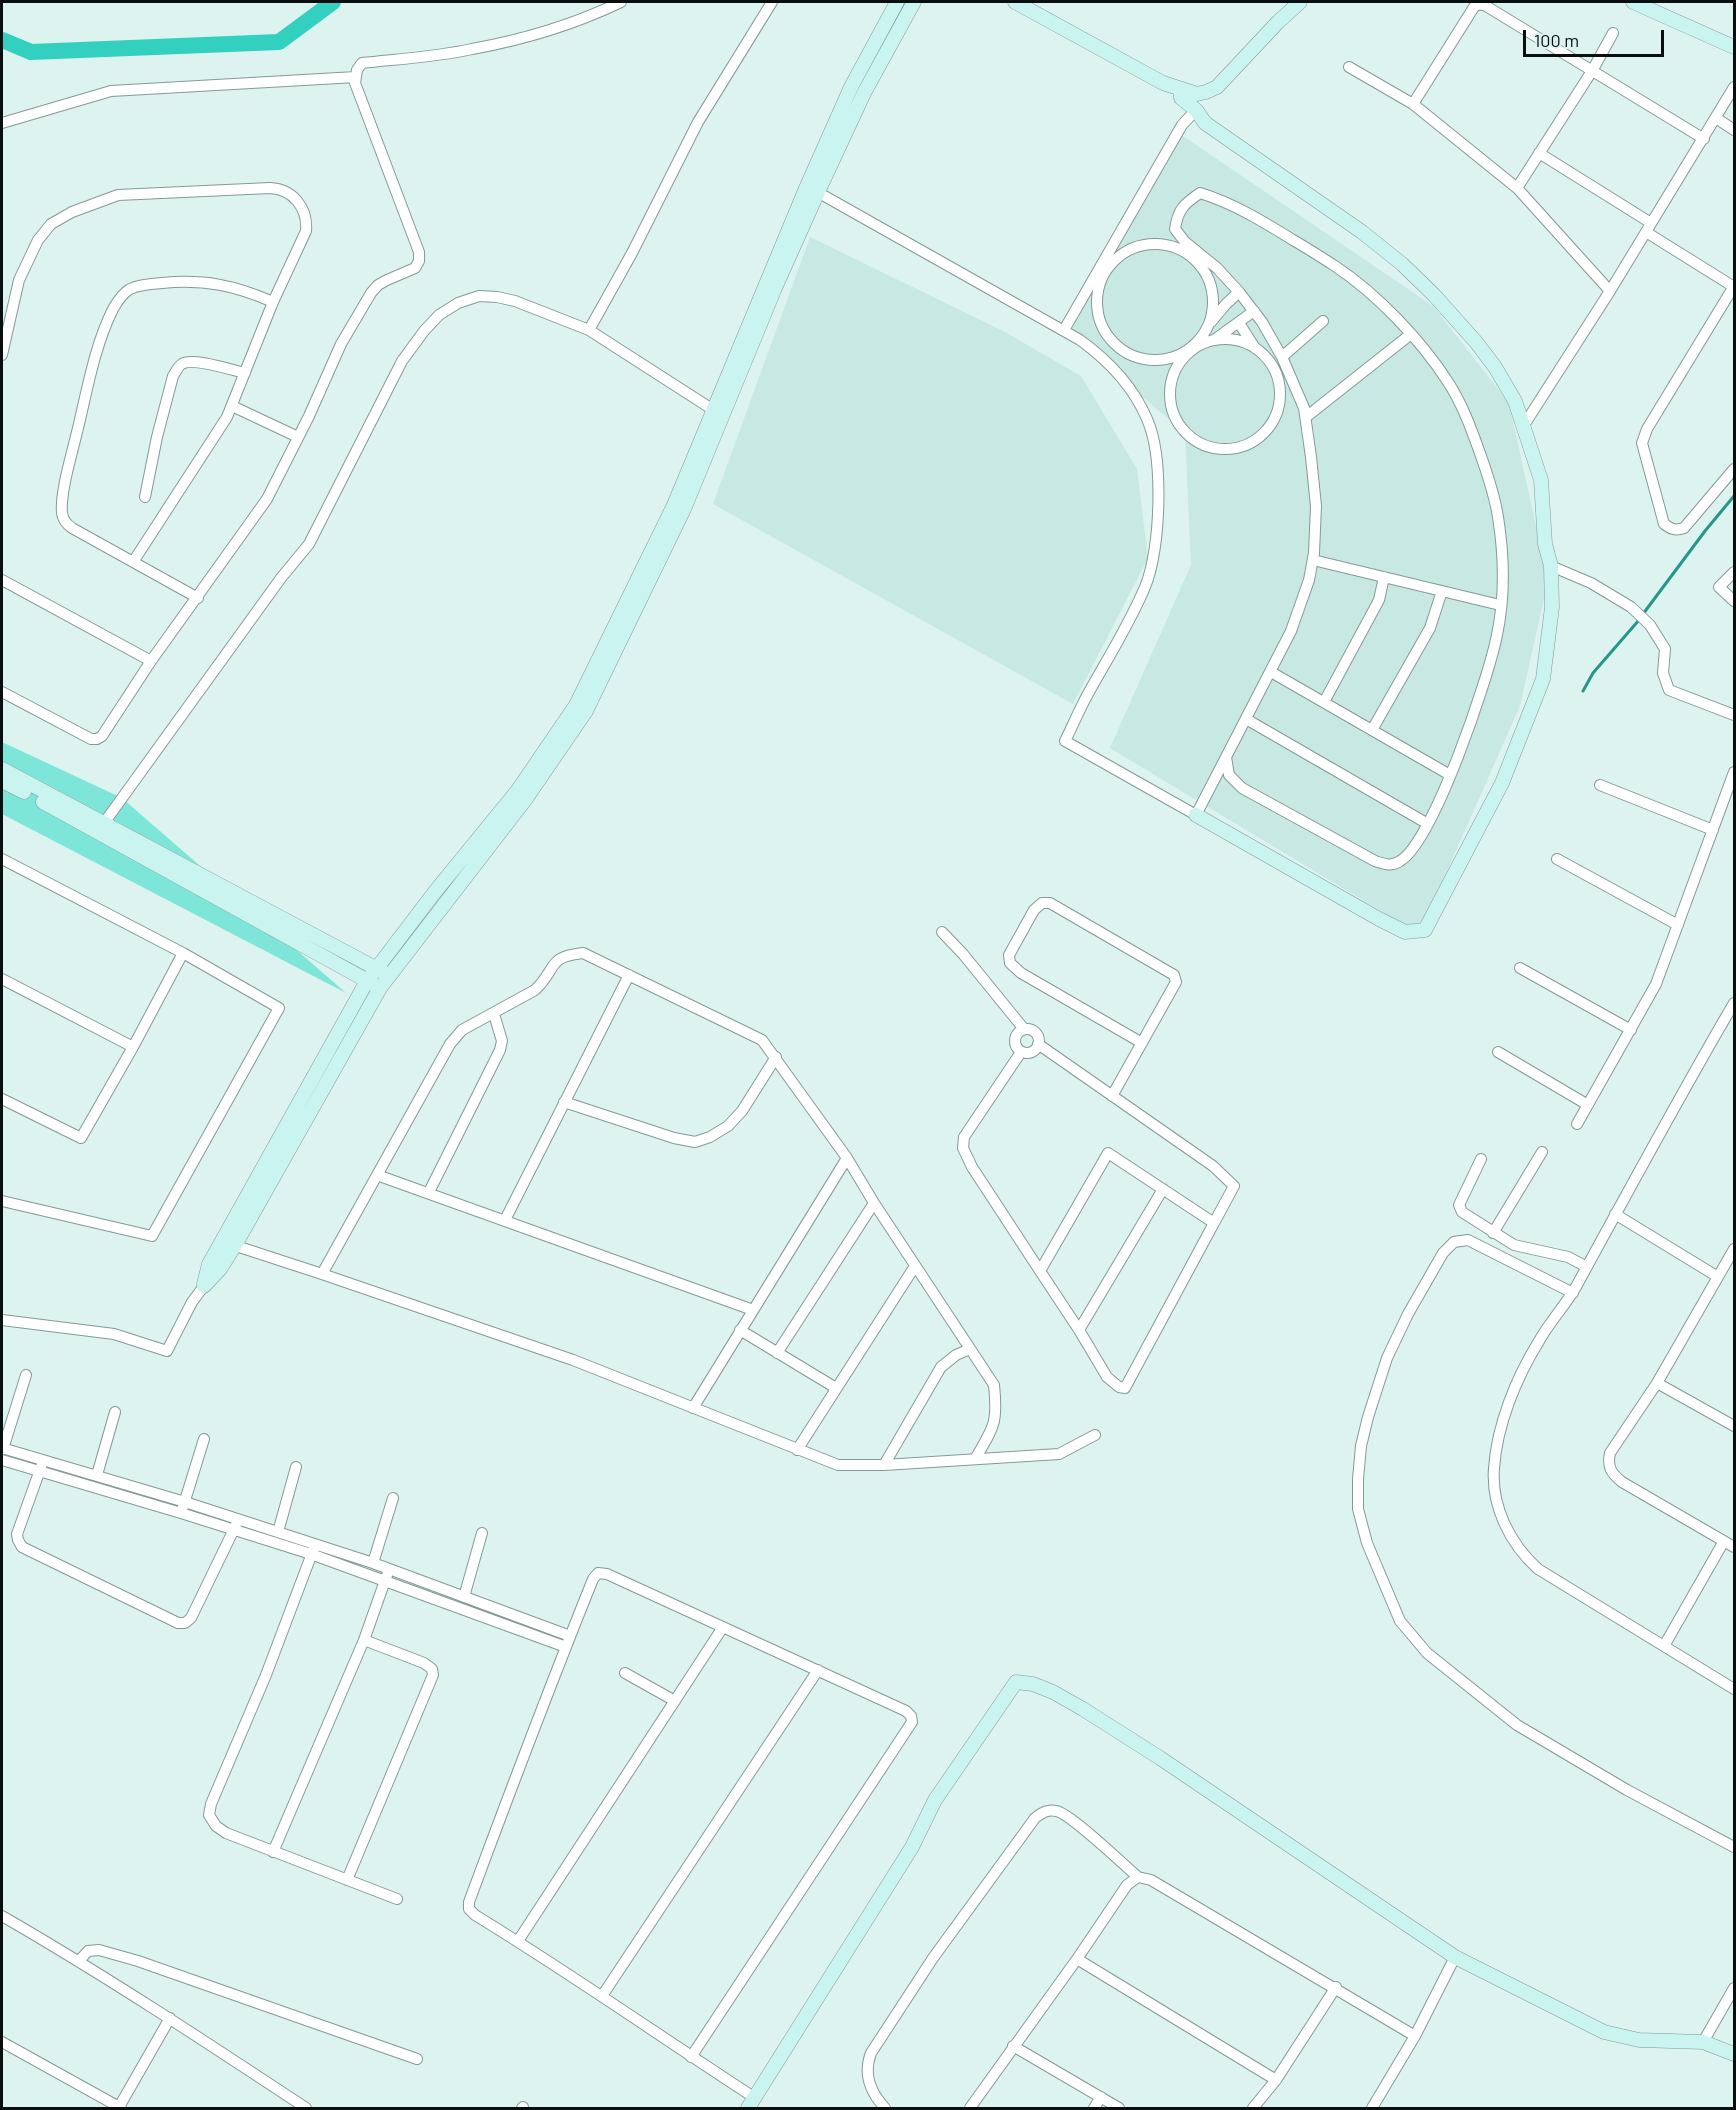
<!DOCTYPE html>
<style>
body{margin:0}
#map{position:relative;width:1736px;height:2110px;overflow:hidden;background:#dcf3ef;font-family:Barlow,sans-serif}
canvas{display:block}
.frame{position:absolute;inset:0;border:3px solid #080f0e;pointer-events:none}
.scale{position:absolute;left:1523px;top:30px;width:141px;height:27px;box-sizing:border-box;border:3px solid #080f0e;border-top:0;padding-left:8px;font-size:18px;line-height:21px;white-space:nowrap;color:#080f0e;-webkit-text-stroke:4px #dcf3ef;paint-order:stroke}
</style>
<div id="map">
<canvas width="1736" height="2110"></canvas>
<div class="frame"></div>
<div class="scale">100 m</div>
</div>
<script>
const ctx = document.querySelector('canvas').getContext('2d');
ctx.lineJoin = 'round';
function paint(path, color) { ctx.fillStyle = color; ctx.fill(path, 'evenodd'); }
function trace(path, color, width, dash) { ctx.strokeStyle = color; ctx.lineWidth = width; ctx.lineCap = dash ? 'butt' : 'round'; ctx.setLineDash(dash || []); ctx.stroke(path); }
const built = new Path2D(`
 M1180,134l253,172 76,97 39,178 -28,125 -101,228 -309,-186 81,-183 -6,-132 -116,-99z
 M810,237l195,95 76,44 56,93 11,89 -75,146 -360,-200z`);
const green = new Path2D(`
 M2,742l120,56 224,195 -344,-179z`);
const stream = new Path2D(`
 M1643,614l62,-83 29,-35
 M1583,691l10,-18 46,-53`);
const river = new Path2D(`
 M2,40l29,12 248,-10 54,-40`);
const street = new Path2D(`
 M1349,67l64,37 104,84 93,103
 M1413,104l61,-97 5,-3 7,2 218,133
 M1716,118l18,12
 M2,123l109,-32 245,-14
 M1539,153l112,70
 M1517,188l75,-117 21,-38
 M812,189l268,151c29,21 53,46 67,79 17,38 14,130 -2,168 -15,36 -37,71 -56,105 -9,16 -16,33 -24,49l131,74 30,-58
 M1200,193c33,10 64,29 93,47 14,8 28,17 42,26 42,28 86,74 113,116 15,23 24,49 33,74 7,20 14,41 17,61 6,38 7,80 -1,118 -8,41 -63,206 -97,226 -9,6 -16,3 -25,0l-133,-73 -13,-13 -3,-18 65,-126 18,-51 5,-27 2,-47 -5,-49 -7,-49 -22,-51 -20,-35 -23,-30 -22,-24 -32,-26 -10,-13c3,-20 9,-25 25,-36z
 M1646,232l88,55
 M1097 302a58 58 0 1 1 116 0a58 58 0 1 1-116 0Z
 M1734,286l-87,143 -5,14 22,81c7,5 11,7 20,4l50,-59
 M1211,322l15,-18 13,-12
 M1239,323l16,25
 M589,330l43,-77 66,-131 74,-120
 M1064,330l118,-205 14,-15
 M1170 394a55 55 0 1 1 110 0a55 55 0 1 1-110 0Z
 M1214,340l40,-29
 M2,355l17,-75 19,-40 13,-16 21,-12 46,-17 152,-7c23,1 38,20 36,43l-33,71 -46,115 -94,145
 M1282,357l41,-36
 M232,406l66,31
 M1306,417l105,-83
 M1524,425l86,-134 124,-204
 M145,497l12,-60 16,-61c3,-4 5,-10 9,-12 10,-7 50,6 63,9
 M1313,560l187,45
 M1551,566l40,17 40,24 19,18 15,24 -2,24 6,17 65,25
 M1734,572l-15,15 15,14
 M2,580l149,81
 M198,598l-126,-70c-6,-4 -9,-8 -10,-15 -2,-21 10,-59 15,-81 10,-40 17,-85 36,-123 4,-7 10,-16 17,-20 10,-5 21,-5 32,-6 42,-4 72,2 111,19
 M1271,672l179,103
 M2,692l89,47h6l5,-3 49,-75 116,-162 42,-83 32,-72 30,-51 7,-8 9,-5 28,-12 4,-7v-9l-64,-169 2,-13 5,-7c36,-4 74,-6 110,-14 50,-9 103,-25 149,-47
 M1324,702l55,-102 5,-23
 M1246,719l182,105
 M1372,730l58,-102 12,-37
 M1600,785l113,45
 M104,823l177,-245 28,-34 93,-183 22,-30 15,-16 19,-12 21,-7 18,1 18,4 74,29 129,83
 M2,859l181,94 96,55 -127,228 -150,-35
 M1557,859l121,66
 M942,932l21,22 61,75
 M1520,968l111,62
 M2,979l131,68
 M1734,1003c-54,92 -105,187 -157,282 -11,20 -27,36 -38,56 -23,37 -42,84 -45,127 -3,38 16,76 44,101l196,120
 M1015 1041a12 12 0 1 1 24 0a12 12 0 1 1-24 0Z
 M1038,1044l175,122 21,20 -20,37
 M1021,1052l-57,85 -1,11 9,19 68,104
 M1498,1052l90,53
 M1112,1096l64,-114 -2,-7 -124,-72h-8l-8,7 -25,45 1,8 11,10 121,70
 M2,1099l79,39 52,-91 50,-94
 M564,1102l110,36 21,4 15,-5 18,-11 14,-15 34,-54
 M1577,1124l79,-140 78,-212
 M1108,1153l106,70 -89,165 -6,-1 -12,-10 -28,-47 -39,-59z
 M847,1158l-85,-118 -179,-87c-37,4 -25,15 -48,37l-73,40 -12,14 -128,230 251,86 265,105h46l175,-11 36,-19
 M1481,1159l-22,46 3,7 52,33 54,12 19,10
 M377,1175l376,135
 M429,1192l71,-142 2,-9 -8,-27
 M1615,1214l103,63
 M505,1220l124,-245
 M1493,1233l49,-81
 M227,1243l95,31
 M1734,1249l-77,134 -47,70c-3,14 1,20 12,29l112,65
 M1573,1293l-105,-53 -14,2 -11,11 -35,61 -21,44 -19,59 -7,29 -3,33v30l9,34 33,78 27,32 90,72 110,65 107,57
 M2,1320l112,14 53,17 25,-49 12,-16
 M740,1330l96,58
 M1079,1330l84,-141
 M777,1353l97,-150
 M1657,1383l77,43
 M693,1408l154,-250 27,45 120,182c4,38 0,42 -19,74
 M2,1448l183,54 188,61 197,73
 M3,1449l23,-74
 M797,1450l118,-184
 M2,1460l179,53 130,41 255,93
 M884,1465l57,-98 15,-12 14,-6
 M41,1467l-24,67 1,6 4,7 156,76h7l6,-5 45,-93
 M97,1475l18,-63
 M183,1507l21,-68
 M278,1532l18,-65
 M314,1548l-48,127 -55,129 -2,11 7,11 10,7 171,66
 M373,1563l20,-65
 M464,1597l18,-64
 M1664,1646l60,-105
 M625,1673l50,28
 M273,1852l91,-212 23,-65
 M347,1880l86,-205 -1,-6 -8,-6 -60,-23
 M2,1916c104,60 204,126 304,192
 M518,1941l205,-314
 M1077,1959l199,121
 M79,1961l9,-10 11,-1 39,11 279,98
 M602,1996l216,-326
 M2,2042l119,66
 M1703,2042l31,-54
 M1013,2046l106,62
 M691,2057l221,-335 -1,-6 -5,-5 -299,-137 -9,-1 -5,6c-43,107 -84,215 -124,323v7l6,6c95,58 186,122 280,183
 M119,2107l51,-89
 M522,2108l1,-1
 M885,2108c-15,-16 -22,-34 -14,-55l62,-95 102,-140c7,-5 12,-9 21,-7 14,2 68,54 82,66
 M970,2108l107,-149 50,-74 11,-8 13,3 264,156
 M1094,2108l7,-11
 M1253,2108l23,-28 60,-93
 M1372,2108l43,-72 40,-79`);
const secondary = new Path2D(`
 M1015,2l148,81 34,11 9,-2 11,-5 61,-65 22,-20
 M1633,2l101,45
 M1180,90l1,8 15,12 9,13 157,109 40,32 32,31 42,47 19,25 20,34 26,79 4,64 6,22 1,41 -9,72 -41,104 -77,147 -20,2 -26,-13 -183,-104
 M2,769l381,203
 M2,781l22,11
 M43,802l330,182
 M204,1284l5,-20 13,-23 145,-260 67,-88 84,-103 58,-85 98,-200 133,-319 44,-99 46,-85
 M204,1286l16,-17 14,-22 146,-259 145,-188 61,-89 98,-202 91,-221 43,-96 46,-99 50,-91
 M748,2108l164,-261 23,-47 81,-118 17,2 20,8 30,17 77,49 295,199 149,75 35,8 64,2 31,12`);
paint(built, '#c8e8e3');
paint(green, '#7de6d9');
trace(stream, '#26968b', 3);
trace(river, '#33d0c0', 16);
trace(street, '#859a97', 12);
trace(secondary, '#859a97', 15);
trace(street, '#fff', 10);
trace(secondary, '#caf4ef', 14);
</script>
